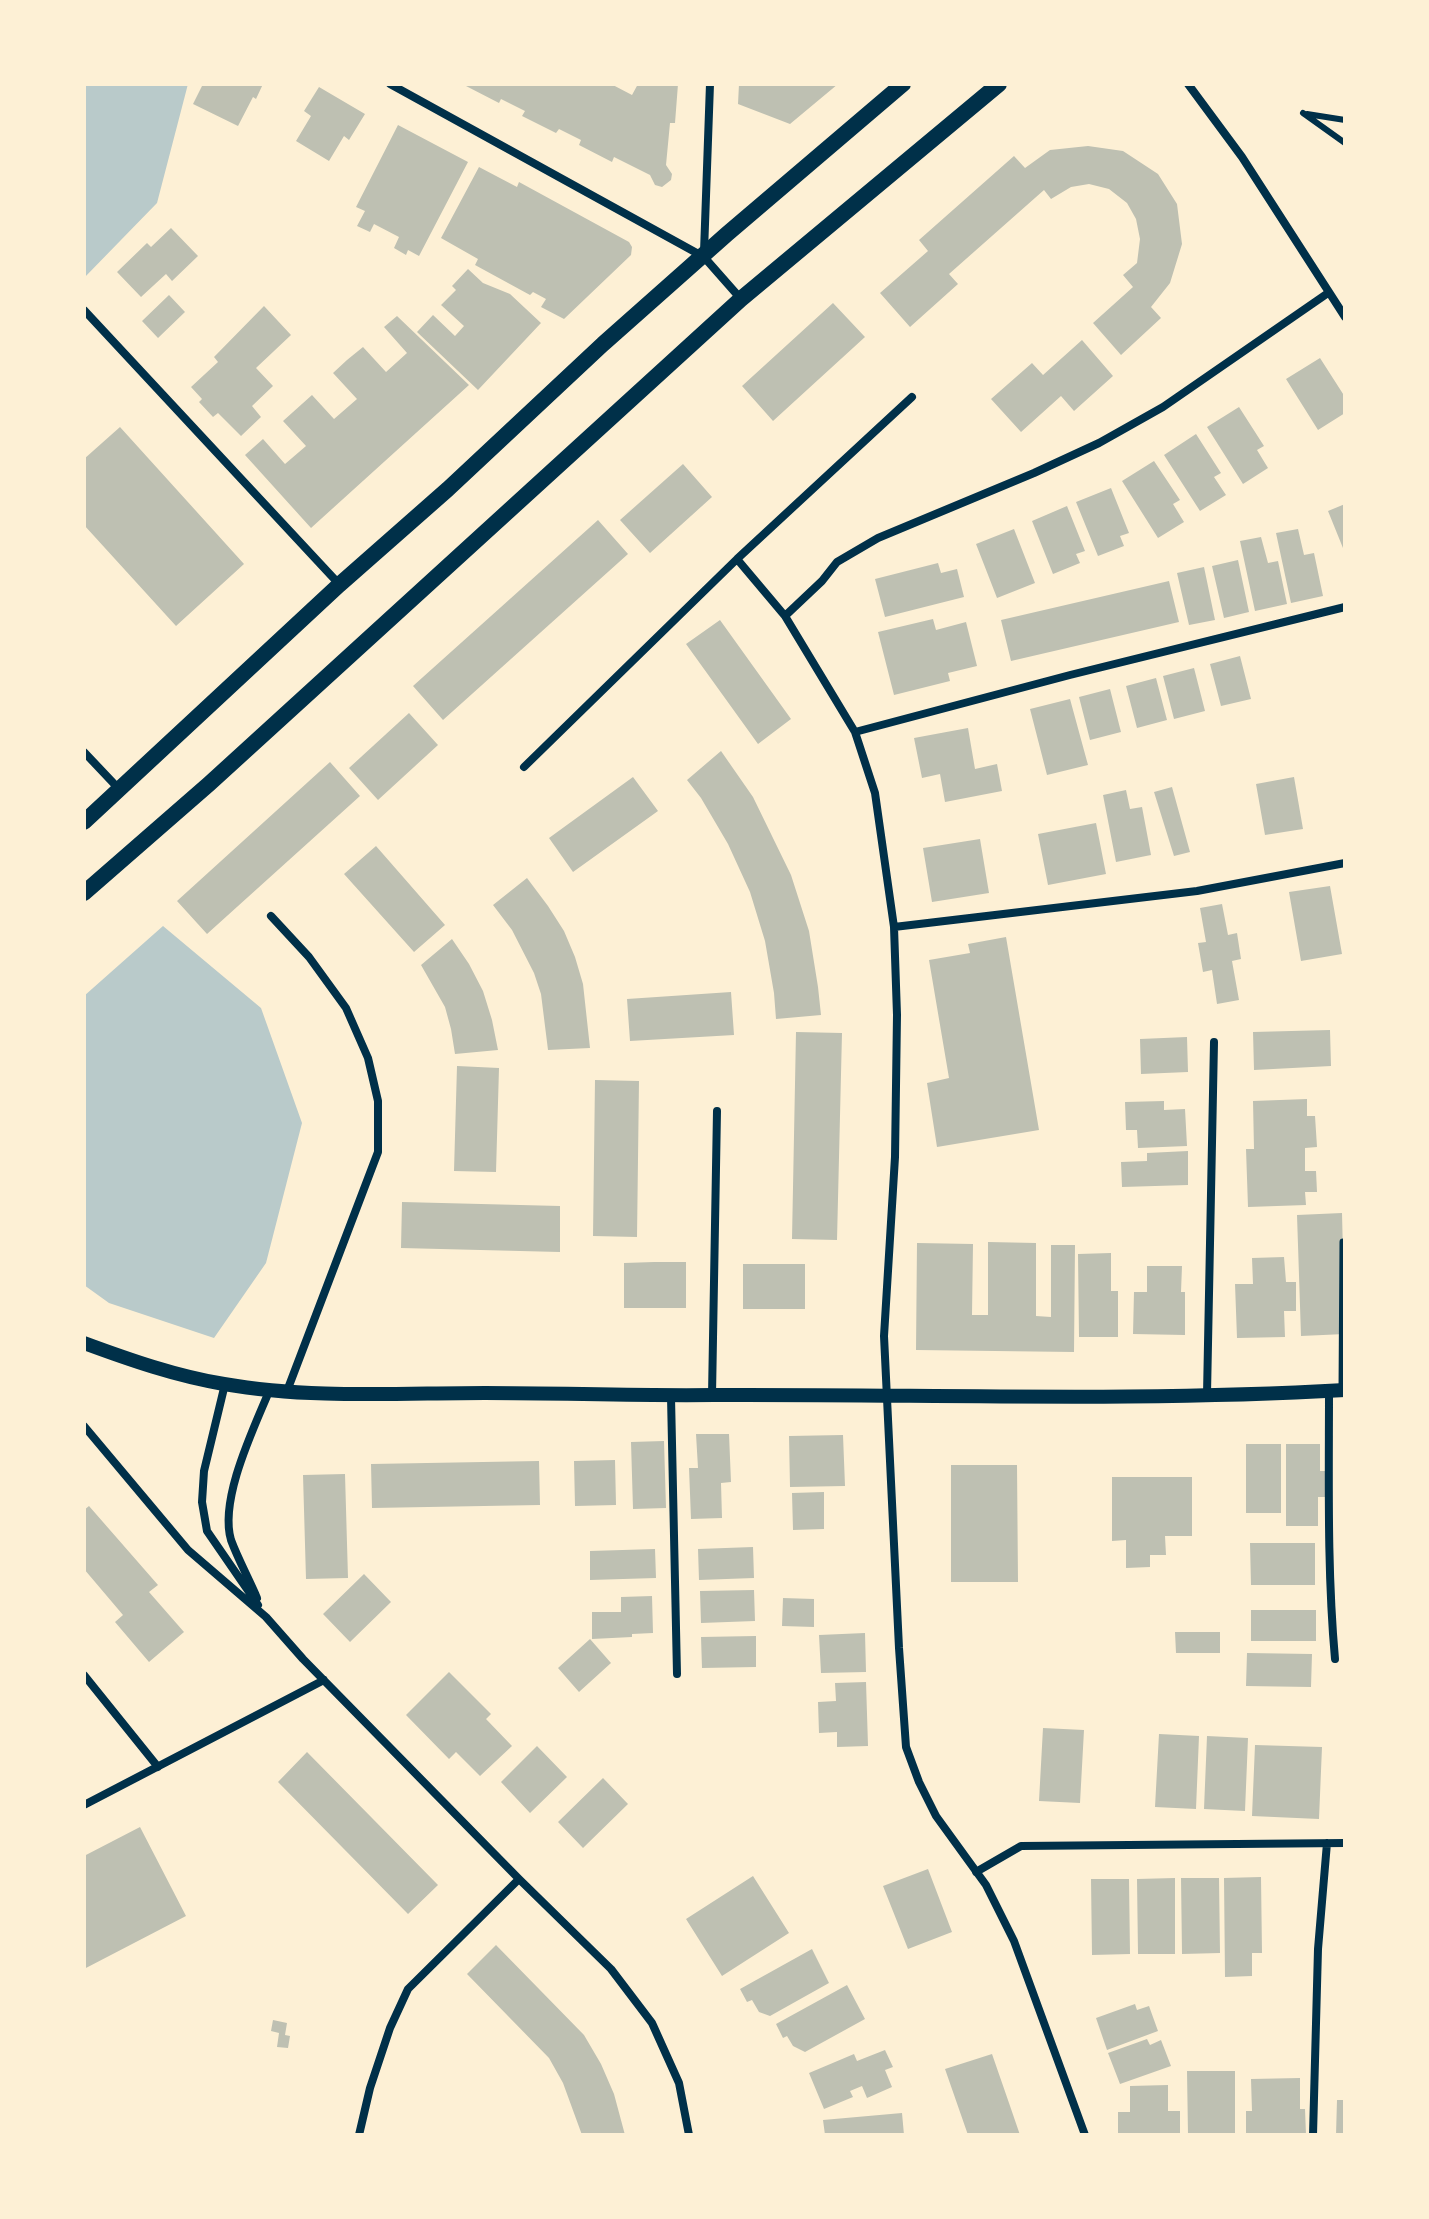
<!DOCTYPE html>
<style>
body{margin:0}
#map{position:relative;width:1429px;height:2219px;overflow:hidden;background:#fdf0d5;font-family:"Space Grotesk",sans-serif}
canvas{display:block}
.frame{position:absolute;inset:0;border:86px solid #fdf0d5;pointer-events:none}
</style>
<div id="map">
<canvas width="1429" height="2219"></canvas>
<div class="frame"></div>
</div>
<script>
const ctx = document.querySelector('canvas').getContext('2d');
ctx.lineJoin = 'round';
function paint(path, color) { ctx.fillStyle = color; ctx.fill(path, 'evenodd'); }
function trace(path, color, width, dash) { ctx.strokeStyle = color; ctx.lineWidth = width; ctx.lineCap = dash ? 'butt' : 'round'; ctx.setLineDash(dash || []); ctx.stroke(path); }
const green = new Path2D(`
 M84,84h104l-31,119 -73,75z
 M163,926l98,82 41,115 -36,140 -52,75 -105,-35 -25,-18v-289z`);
const building = new Path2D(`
 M203,84h60l-7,15 -3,-2 -15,29 -45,-22z
 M467,84h144l21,11 6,-11h40l-3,39h-5l-4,42 6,9 -1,6 -9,7 -7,-2 -5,-10 -36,-18 -2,5 -33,-17 2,-5 -22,-11 -3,4 -34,-17 3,-5 -24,-12 -2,4 -33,-17z
 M739,84h99l-48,40 -52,-20z
 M319,87l46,27 -16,26 -5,-4 -15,25 -33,-20 15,-25 -7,-5z
 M398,125l70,37 -49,94 -11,-6 -2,5 -12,-7 5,-11 -25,-13 -4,8 -13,-6 8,-15 -9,-4z
 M1088,146l35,5 35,23 19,30 5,40 -12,39 -19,24 10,11 -40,37 -28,-32 40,-36 -10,-12 14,-12 3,-24 -4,-20 -9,-16 -18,-14 -20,-5 -18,3 -20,12 -7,-9 -95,84 9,10 -48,43 -30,-34 48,-42 -9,-11 95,-84 11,12 25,-18z
 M479,167l38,20 2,-5 110,60 3,5 -1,8 -67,64 -23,-12 5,-8 -13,-7 -3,3 -55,-30 3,-6 -37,-21z
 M171,228l27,28 -26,25 -6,-7 -25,23 -24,-25 30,-29 4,4z
 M468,269l15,14 27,11 31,29 -63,67 -61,-58 16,-17 22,21 9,-10 -23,-21 15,-15 -4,-4z
 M169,295l16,17 -27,26 -16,-17z
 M833,303l32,34 -92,84 -31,-35z
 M264,306l27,29 -35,33 17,18 -21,20 9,11 -20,19 -23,-23 -5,4 -14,-15 3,-3 -11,-12 27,-25 -4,-5z
 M397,316l72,69 -158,143 -66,-73 18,-16 22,25 21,-18 -23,-25 29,-26 22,24 23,-20 -24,-26 14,-13 16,-13 23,25 21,-19 -23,-26z
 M1082,340l31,36 -39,35 -13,-15 -40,36 -30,-33 41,-36 11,12z
 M1320,358l25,39v16l-27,17 -32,-51z
 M1239,407l25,39 -7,4 11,18 -25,16 -36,-57z
 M120,427l124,137 -68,62 -92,-101v-66z
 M1196,434l25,39 -7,4 12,18 -26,16 -36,-56z
 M1154,461l26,39 -7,4 11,18 -26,16 -36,-57z
 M683,464l29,33 -62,56 -30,-33z
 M1111,488l18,45 -9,3 4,10 -26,10 -22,-54z
 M1345,504v49l-17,-42z
 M1067,506l18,45 -9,3 4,9 -27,11 -21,-53z
 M598,520l30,34 -185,166 -30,-34z
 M1014,529l21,54 -38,15 -21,-54z
 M1298,529l6,26 10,-2 9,43 -32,7 -15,-70z
 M1261,537l7,26 10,-2 9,43 -32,7 -15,-70z
 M1238,560l11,52 -25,6 -12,-52z
 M938,563l3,10 16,-4 7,28 -79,20 -10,-38z
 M1204,567l11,53 -26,5 -12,-52z
 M1169,581l10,41 -168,39 -10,-41z
 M933,619l3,11 30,-8 11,44 -29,7 2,8 -56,14 -16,-63z
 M720,620l71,99 -33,25 -72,-100z
 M1240,656l11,43 -30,7 -11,-42z
 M1194,668l11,43 -31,8 -11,-43z
 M1156,678l11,42 -30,8 -11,-42z
 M1110,689l11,43 -31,8 -11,-43z
 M1070,699l18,66 -41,10 -17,-66z
 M409,713l29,32 -60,55 -29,-32z
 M968,728l7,41 22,-5 5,27 -57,11 -5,-28 -18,4 -8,-40z
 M721,751l32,46 38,78 18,56 9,56 3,28 -45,4 -2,-26 -9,-52 -15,-49 -22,-48 -27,-46 -14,-18z
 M330,762l30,34 -153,138 -30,-33z
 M633,777l25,34 -85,61 -24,-34z
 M1294,777l9,52 -38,6 -9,-51z
 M1172,787l18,65 -16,4 -20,-64z
 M1126,790l4,19 12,-2 9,48 -35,7 -13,-67z
 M1096,823l10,51 -58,11 -10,-51z
 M980,839l9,54 -57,9 -9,-54z
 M376,846l69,79 -31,27 -70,-78z
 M527,878l21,28 16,25 11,26 8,27 7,64 -42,2 -7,-56 -7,-21 -22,-43 -19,-25z
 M1330,886l12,68 -41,7 -12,-69z
 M1222,904l6,31 9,-2 4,26 -9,2 7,39 -22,4 -5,-34 -9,2 -5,-29 8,-1 -6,-34z
 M1006,937l33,193 -102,17 -10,-64 22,-5 -20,-118 41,-7 -2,-9z
 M452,939l17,25 14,27 9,29 6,30 -43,4 -4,-25 -6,-22 -24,-42z
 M731,992l3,43 -104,6 -3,-42z
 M1330,1030l1,36 -77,4 -1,-38z
 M796,1032l46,1 -5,207 -45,-1z
 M1187,1037l1,35 -47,2 -1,-35z
 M457,1066l42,2 -3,104 -42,-1z
 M595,1080l44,1 -2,156 -44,-1z
 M1307,1099v17h8l2,31 -12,1v23h11l1,21h-12l1,13 -58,2 -2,-58h8l-1,-48z
 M1164,1101v9l21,-1 2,37 -49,2 -1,-18h-11l-1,-28z
 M1188,1151v34l-66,2 -1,-25 26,-1v-8z
 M402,1202l158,4v46l-159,-4z
 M1342,1213l3,121 -44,2 -4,-121z
 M988,1242l48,1v73l15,1v-72h24l-1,107 -158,-2 1,-107 56,1 -1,71h16z
 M1111,1253v38h7v46h-39l-1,-83z
 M1284,1257l2,25h10v29h-12l1,26 -48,1 -2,-54h18l-1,-26z
 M654,1262h32v46h-62v-45z
 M743,1264h62v45h-62z
 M1147,1266h35l-1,26h4v43l-52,-1 1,-42h13z
 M696,1434h33l2,48 -10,1 1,35 -31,1 -2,-51h9z
 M843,1435l2,51 -55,1 -1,-51z
 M664,1441l2,67 -33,1 -2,-67z
 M1246,1444h35v69h-35z
 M1286,1444h34v27h7v26h-9v29h-32z
 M615,1460l1,45 -41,1 -1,-45z
 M539,1461l1,44 -168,3 -1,-44z
 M951,1465h66l1,117h-67z
 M345,1474l3,104 -42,1 -3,-104z
 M1112,1477h80v59h-27l1,19h-16v12l-24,1v-28l-14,1z
 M824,1492v37l-31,1 -1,-37z
 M89,1506l69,79 -9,7 35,40 -35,30 -34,-40 8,-7 -39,-46v-59z
 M1250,1543h65v42h-64z
 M753,1547l1,31 -55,2 -1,-31z
 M655,1549l1,29 -66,2v-29z
 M364,1574l27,28 -41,40 -27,-28z
 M754,1590l1,31 -54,2 -1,-32z
 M652,1596l1,37 -21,1v3l-40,2v-27h29v-15z
 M783,1598l31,1v28l-32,-1z
 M1251,1610h65v31h-65z
 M1175,1632h45v21h-44z
 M865,1633l1,39 -45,1 -2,-38z
 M756,1636v31l-54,1 -1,-31z
 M590,1639l21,24 -32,29 -21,-24z
 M1247,1653l65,1 -1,33 -65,-1z
 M449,1672l42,42 -5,5 26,27 -32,30 -24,-24 -7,7 -43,-44z
 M866,1682l2,64 -31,1v-15l-18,1 -1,-31 18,-1 -1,-18z
 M1043,1728l41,2 -4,73 -41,-2z
 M1159,1734l40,2 -3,73 -41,-2z
 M1207,1736l41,2 -3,73 -41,-2z
 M1255,1745l67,2 -3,72 -67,-3z
 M537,1746l30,31 -37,36 -29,-31z
 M307,1752l131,133 -30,29 -130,-132z
 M603,1778l25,26 -45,44 -25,-26z
 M140,1827l46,89 -102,53v-113z
 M928,1869l24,63 -44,17 -25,-63z
 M753,1876l36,57 -67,43 -36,-57z
 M1261,1877l1,76h-10v23l-27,1 -1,-99z
 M1175,1878v76h-37l-1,-75z
 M1181,1878h38l1,75 -38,1z
 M1091,1879h38l1,75 -38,1z
 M496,1945l88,90 17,29 13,30 11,41h-43l-19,-52 -14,-25 -82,-84z
 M812,1949l17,34 -59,33 -11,-4 -7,-12 -5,2 -7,-13z
 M847,1985l18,34 -60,33 -12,-6 -6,-10 -4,2 -7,-14z
 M1135,2004l2,6 12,-4 9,25 -51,19 -11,-32z
 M273,2020l14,3 -2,12 5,1 -2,12 -11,-1 2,-14 -8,-2z
 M1147,2039l3,6 11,-5 10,26 -51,18 -12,-31z
 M885,2050l8,17 -8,3 7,17 -25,11 -5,-12 -12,5 3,6 -29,12 -15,-36 45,-19 3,7z
 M992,2054l17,49 11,32h-52l-23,-66z
 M1187,2071h48v64h-47z
 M1300,2078v31h5l1,26h-60v-24h6l-1,-32z
 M1168,2085v26h12v24h-62v-23h12v-26z
 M1337,2100h8v35h-9z
 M902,2113l2,22h-79l-2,-15z`);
const service = new Path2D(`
 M1303,113l42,30
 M1307,114l38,6`);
const pedestrian = new Path2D(`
 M1342,1390l1,-148`);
const minor = new Path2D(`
 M390,84l314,173 37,42
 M1188,84l54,73 103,160
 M704,252l6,-168
 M84,310l255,274
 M737,559l48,57 70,116 20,61 19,134 3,88 -2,142 -11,179 15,312 7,99 13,35 17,34 50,69 28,56 71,194
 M785,616l37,-35 15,-19 41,-24 156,-65 65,-30 64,-36 165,-114
 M855,732l215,-57 275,-68
 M84,752l35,37
 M524,767l213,-208 175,-162
 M271,916l38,41 37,51 22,50 10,43v51l-91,239
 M894,927l303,-36 148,-28
 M225,1384l-21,87 -2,31 5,29 51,74
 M1329,1391c0,89 -2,179 6,268
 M1207,1394l7,-352
 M712,1395l5,-284
 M671,1397l6,277
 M84,1426l104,124 78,67 37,42 216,220 92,90 41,54 27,60 10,52
 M257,1598c-8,-19 -19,-39 -26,-58 -12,-41 23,-112 39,-151
 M84,1675l74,92
 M84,1805l240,-125
 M976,1872l45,-26 324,-3
 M359,2135l11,-47 20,-60 18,-39 111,-110
 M1313,2135l5,-186 9,-106`);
const tertiary = new Path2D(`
 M84,1343c46,17 92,33 140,41 85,15 175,9 261,9 76,0 153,3 229,2 210,-1 422,7 631,-5`);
const secondary = new Path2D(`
 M84,822l255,-237 109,-96 155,-145 124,-110 176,-150
 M84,893l125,-109 532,-485 258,-215`);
paint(green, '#b9caca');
paint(building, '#bec0b2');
trace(service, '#003049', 6);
trace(pedestrian, '#003049', 7);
trace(minor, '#003049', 8);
trace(tertiary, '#003049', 14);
trace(secondary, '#003049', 16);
</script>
